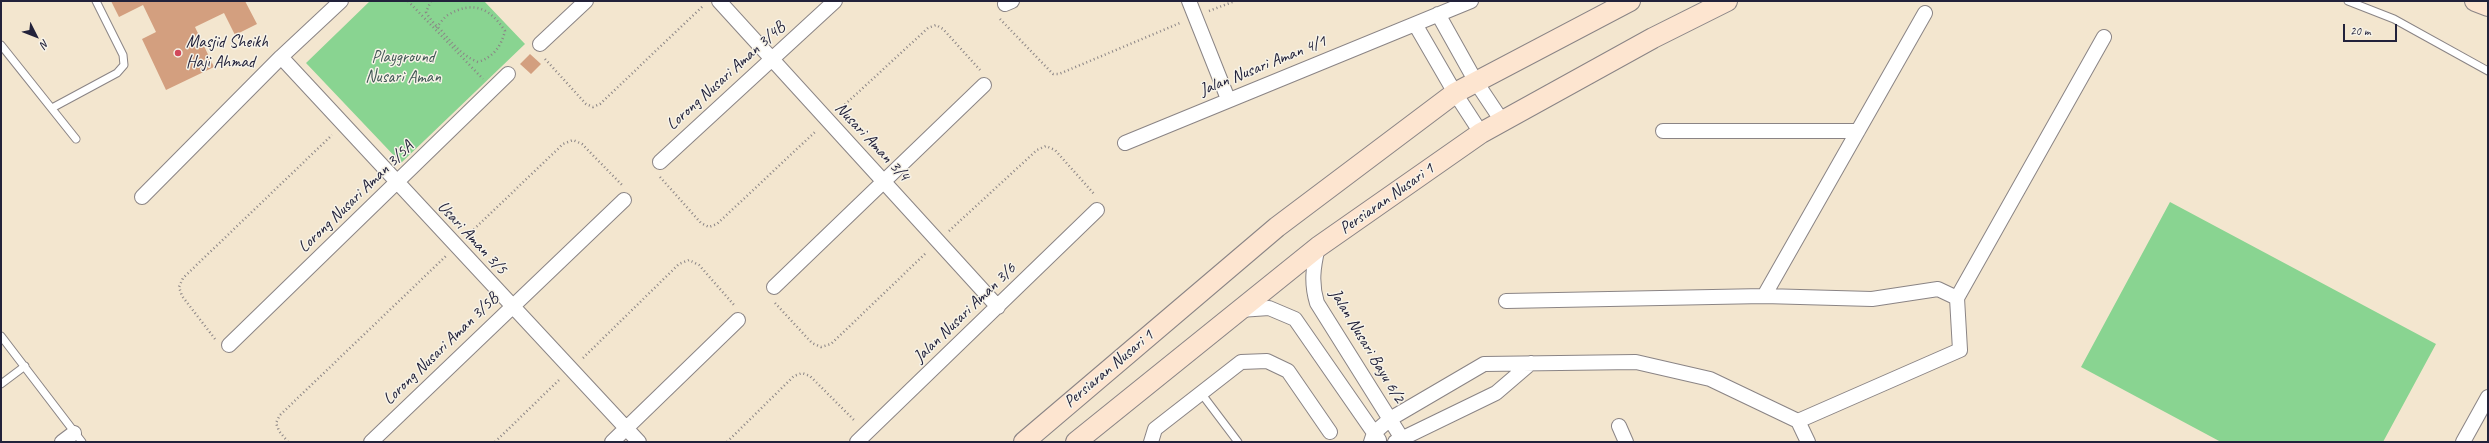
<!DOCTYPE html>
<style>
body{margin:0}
#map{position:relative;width:2489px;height:443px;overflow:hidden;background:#f3e6cf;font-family:Caveat,sans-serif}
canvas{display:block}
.frame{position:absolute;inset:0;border:2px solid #22223b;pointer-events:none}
.north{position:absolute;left:16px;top:16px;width:40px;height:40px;-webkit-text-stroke:3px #f7f3e8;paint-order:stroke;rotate:132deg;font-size:11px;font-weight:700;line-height:16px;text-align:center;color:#22223b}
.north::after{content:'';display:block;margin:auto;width:14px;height:18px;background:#22223b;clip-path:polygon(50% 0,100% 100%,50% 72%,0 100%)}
.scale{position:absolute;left:2343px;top:24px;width:54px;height:18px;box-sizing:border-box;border:2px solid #22223b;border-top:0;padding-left:5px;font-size:12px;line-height:14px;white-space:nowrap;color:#22223b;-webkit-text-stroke:3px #f7f3e8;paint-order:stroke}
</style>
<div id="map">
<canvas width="2489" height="443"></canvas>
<div class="frame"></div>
<div class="north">N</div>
<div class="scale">20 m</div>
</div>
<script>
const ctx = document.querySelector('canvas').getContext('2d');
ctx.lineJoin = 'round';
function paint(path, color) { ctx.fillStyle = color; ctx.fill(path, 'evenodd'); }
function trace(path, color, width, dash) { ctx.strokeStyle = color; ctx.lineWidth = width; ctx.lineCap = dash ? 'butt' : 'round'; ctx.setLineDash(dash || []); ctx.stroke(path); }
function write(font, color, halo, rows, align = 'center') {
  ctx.font = font + ' Caveat,sans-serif'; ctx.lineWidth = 3; ctx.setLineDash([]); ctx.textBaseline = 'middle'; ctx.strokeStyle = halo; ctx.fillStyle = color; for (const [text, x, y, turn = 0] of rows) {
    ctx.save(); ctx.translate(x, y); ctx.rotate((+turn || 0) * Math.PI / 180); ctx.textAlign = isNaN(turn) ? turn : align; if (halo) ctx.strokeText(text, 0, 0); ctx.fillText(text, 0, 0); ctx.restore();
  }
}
const green = new Path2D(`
 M370,1h114l41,43 -124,119 -95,-100z
 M2170,202l266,142 -53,98h-162l-140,-75z`);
const building = new Path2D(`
 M111,1h134l12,23 -22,11 -11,-22 -29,14 19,40 -48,23 -24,-51 14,-7 -13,-27 -24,12z
 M530,54l11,10 -10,10 -11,-10z`);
const path = new Path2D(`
 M408,1l75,78
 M431,1l-5,11c4,7 9,13 15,18 11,13 21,26 37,32 15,-5 23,-15 27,-31 -15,-23 -32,-31 -57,-16 -5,3 -9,10 -13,14
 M1209,11l26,-10
 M1000,19l53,55h6l121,-51
 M545,59l41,45 7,3 7,-3 104,-99
 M839,110l89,-82 8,-3 7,4 37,41
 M660,177l41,46 8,4 8,-3 99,-93
 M949,231l88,-81 9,-4 9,4 40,45
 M468,235l95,-91 10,-4 9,4 40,41
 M775,303l37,40 9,4 10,-3 96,-92
 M215,339l-33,-43 -3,-9 4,-9 149,-143
 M583,358l96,-94 10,-4 10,5 35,40
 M288,442l-9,-11 -3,-8 4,-8 166,-159
 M495,442l65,-63
 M727,442l67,-66 8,-3 8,3 45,45`);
const lane = new Path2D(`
 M2348,1l46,18 94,52
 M1,45l75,94
 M52,108l65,-35 7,-8 -1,-10 -27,-54
 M1,336l81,106
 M1,384l24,-18
 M1201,393l37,49`);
const street = new Path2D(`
 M719,1l279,306
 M1189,1l39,98
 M1005,4l7,-3
 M1438,14l38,68 26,39
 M1415,24l40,69 26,40
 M540,44l46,-43
 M281,57l358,385
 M1663,131h195
 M1125,143l346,-142
 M660,162l175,-161
 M142,197l139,-140 60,-56
 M1318,247c-5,21 -7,36 -1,56l84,134
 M774,287l210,-202
 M1764,296l161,-283
 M1506,301l258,-5 108,3 66,-10 19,9
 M1240,310l29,-2 26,11 84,121
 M229,345l279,-271
 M1798,421l162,-71 -3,-52 147,-261
 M1619,426l7,16
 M62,442l12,-9
 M371,442l253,-242
 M612,442l126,-122
 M857,442l240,-232
 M1151,442l4,-13 86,-67 26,-1 21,10 42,61
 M1371,442l3,-9 16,-14 94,-55 152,-2 74,17 88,42 10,21
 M1395,442l101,-49 35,-30
 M2463,442l25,-45`);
const secondary = new Path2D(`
 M2475,1l13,5
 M1024,442l253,-215 178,-134 175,-92
 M1076,442l242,-195 163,-114 172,-95 74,-37`);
const markers = [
 [178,53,4,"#d1495b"]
];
const poiNames = [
 ["Masjid Sheikh",186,43],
 ["Haji Ahmad",186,63]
];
const parkNames = [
 ["Playground",403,58],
 ["Nusari Aman",403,78]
];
const streetNames = [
 ["Jalan Nusari Aman 4/1",1263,66,-22],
 ["Lorong Nusari Aman 3/4B",726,76,-42],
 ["Nusari Aman 3/4",872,142,47],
 ["Lorong Nusari Aman 3/5A",356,197,-44],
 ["Persiaran Nusari 1",1387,199,-35],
 ["Usari Aman 3/5",472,238,47],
 ["Jalan Nusari Aman 3/6",965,313,-44],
 ["Jalan Nusari Bayu 6/2",1367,346,59],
 ["Lorong Nusari Aman 3/5B",441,349,-44],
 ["Persiaran Nusari 1",1109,369,-40]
];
paint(green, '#89d491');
paint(building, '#d39f7f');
trace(lane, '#8a8485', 9);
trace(street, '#8a8485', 16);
trace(secondary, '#8a8485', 22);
trace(path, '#8a8485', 2.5, [1, 3]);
trace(lane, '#fff', 7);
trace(street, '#fff', 14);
trace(secondary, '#fde5d0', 20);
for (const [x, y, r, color] of markers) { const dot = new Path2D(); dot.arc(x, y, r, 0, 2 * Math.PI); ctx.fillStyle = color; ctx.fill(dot); trace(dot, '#f7f3e8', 1.5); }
write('17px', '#22223b', '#f7f3e8', poiNames, 'left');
write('17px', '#415755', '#f7f3e8', parkNames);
write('17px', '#22223b', '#f7f3e8', streetNames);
</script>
